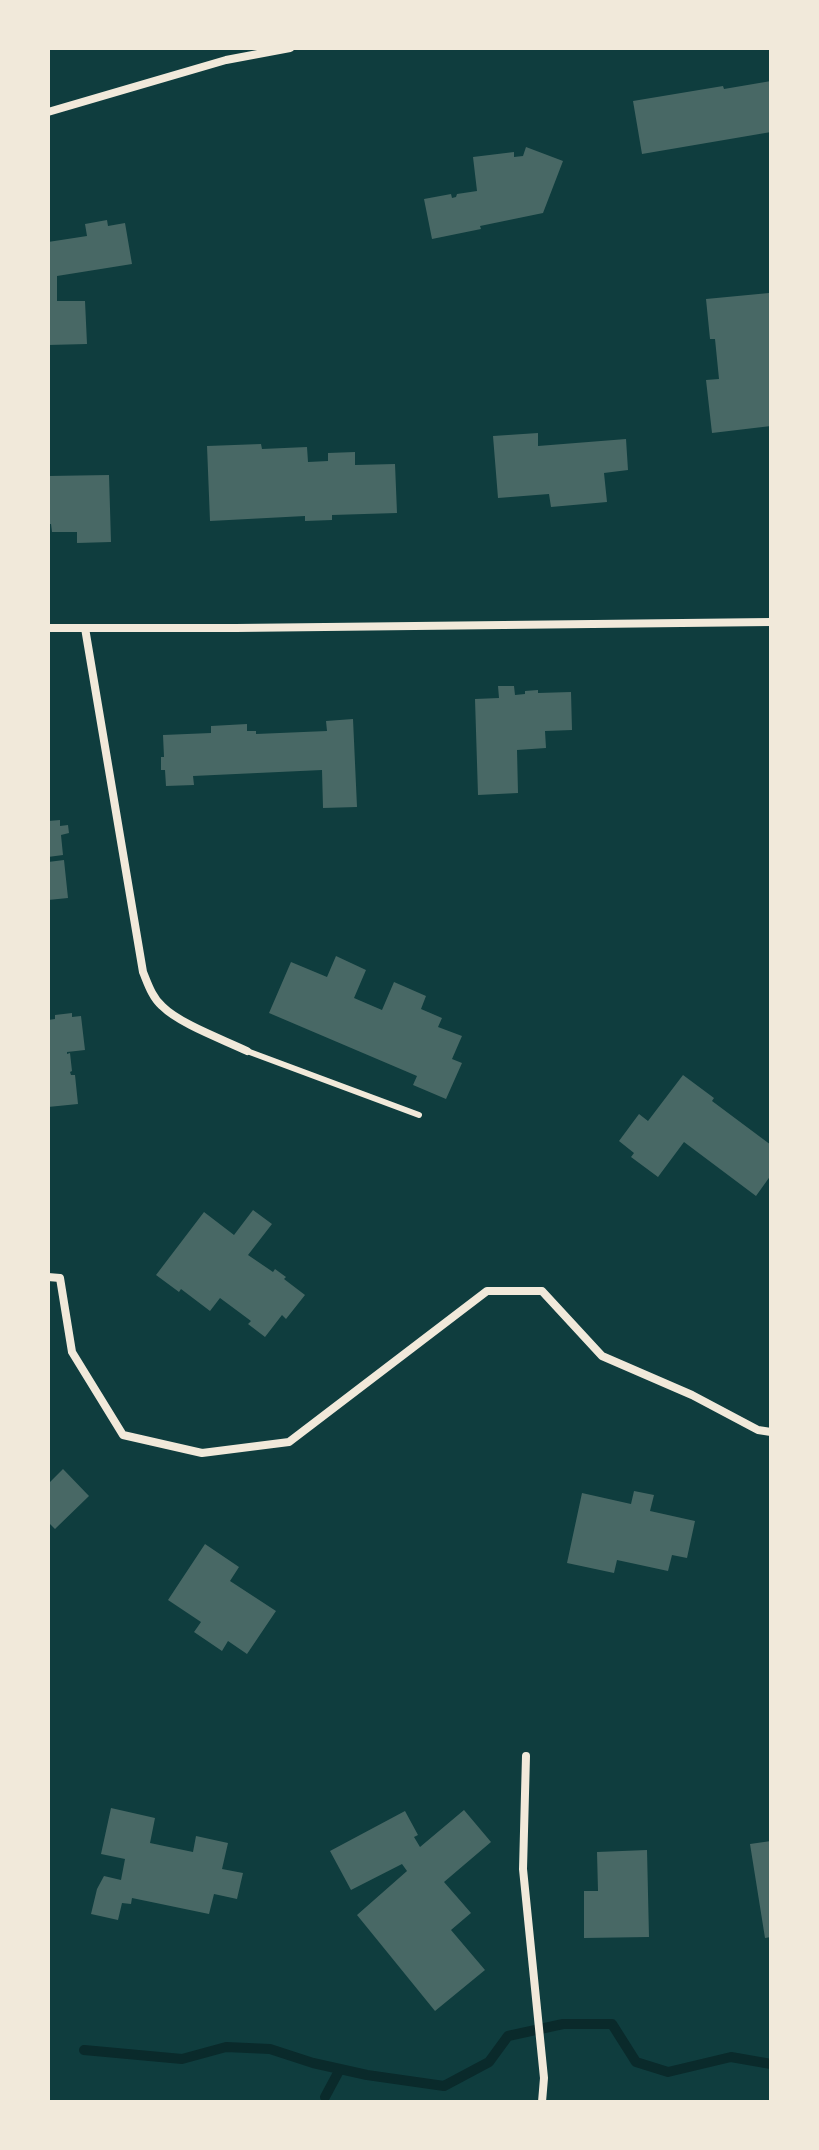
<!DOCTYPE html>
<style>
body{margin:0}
#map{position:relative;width:819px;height:2150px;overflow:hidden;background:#0f3d3e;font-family:Montserrat,sans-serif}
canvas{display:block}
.frame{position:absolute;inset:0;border:50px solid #f1e9da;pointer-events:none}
</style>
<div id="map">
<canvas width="819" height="2150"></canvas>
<div class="frame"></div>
</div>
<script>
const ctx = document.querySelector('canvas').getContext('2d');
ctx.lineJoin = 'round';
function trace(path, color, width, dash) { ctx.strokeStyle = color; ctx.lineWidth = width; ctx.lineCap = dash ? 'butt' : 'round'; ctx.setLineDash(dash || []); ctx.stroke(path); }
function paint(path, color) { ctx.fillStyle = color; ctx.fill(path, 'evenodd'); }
const stream = new Path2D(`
 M84,2050l98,9 44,-12 44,2 43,14 54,12 77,11 45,-24 19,-26 55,-12h49l24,38 32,10 63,-15 40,7
 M325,2097l15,-28`);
const building = new Path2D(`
 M771,81v51l-129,22 -9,-53 90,-15 1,3z
 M526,147l37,14 -20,52 -63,13 1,3 -49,10 -8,-40 27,-5 1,4 4,-1 1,-3 20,-3 -4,-34 41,-5v5l9,-1z
 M107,220l1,6 17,-3 7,41 -75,12v25h28l2,43 -39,1v-103l39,-6 -2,-12z
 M769,293l2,133 -59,7 -6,-53 13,-1 -4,-40h-5l-4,-40z
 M538,433v13l88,-7 2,31 -24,3 3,29 -56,5 -2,-13 -51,4 -5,-62z
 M261,444l1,5 45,-2 1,15 20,-1v-8l27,-1v13l40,-1 2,49 -65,2v5l-27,1v-5l-95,5 -3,-75z
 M109,475l2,67 -34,1v-11h-25l-1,-8h-3v-48z
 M498,686h16l1,9 10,-1v-3l13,-1v3l33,-1 1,38 -27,1 1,17 -29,2 1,43 -40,2 -3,-96 24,-1z
 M353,719l4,88 -34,1 -1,-38 -129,6 1,9 -28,1 -1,-16h-4v-13h3l-1,-22 48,-2v-7l36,-2v7h9v3l71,-3 -1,-10z
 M60,820v6l8,-1 1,8 -8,2 2,20 -15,2v-36z
 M64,860l4,38 -20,2v-38z
 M336,956l30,14 -12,28 28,12 12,-28 32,14 -5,13 21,9 -4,9 24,9 -10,23 10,4 -16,36 -33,-14 4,-9 -148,-63 22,-51 36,15z
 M72,1013v4l9,-1 4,34 -18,2v2l3,-1 2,18 -2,1 1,3h4l3,29 -30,3v-87l7,-1v-4z
 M683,1075l31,23 -2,3 59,44v30l-15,21 -72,-54 -26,35 -27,-20 3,-4 -15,-12 20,-27 9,7z
 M253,1210l19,14 -24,31 25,17 2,-3 11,8 -2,2 21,16 -19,24 -4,-4 -17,22 -17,-13 3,-3 -31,-23 -10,13 -29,-22 -2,3 -23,-17 48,-63 30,23z
 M63,1469l26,27 -34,33 -7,-7v-38z
 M634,1491l20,4 -4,16 45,10 -8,37 -15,-3 -4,16 -51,-11 -3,13 -47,-10 15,-70 49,11z
 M205,1544l34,23 -9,14 46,30 -29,43 -19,-13 -6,10 -28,-19 7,-10 -33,-22z
 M111,1808l44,10 -5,25 43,9 3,-16 32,7 -6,26 21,4 -6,26 -23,-5 -5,20 -77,-16 -1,6 -9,-1 -4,17 -27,-6 6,-25 7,-13 17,4 4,-21 -24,-5z
 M464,1810l27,32 -47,40 27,31 -20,17 34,40 -50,41 -78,-96 50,-44 -5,-7 -51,26 -21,-39 75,-40 13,24 -4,2 6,10z
 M771,1841v96l-6,1 -15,-94z
 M647,1850l2,87 -65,1v-47h14l-1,-39z`);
const service = new Path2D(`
 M247,1051l172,64`);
const minor = new Path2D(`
 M48,112l178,-52 64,-12
 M48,628h188l535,-6
 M85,628l58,344c5,12 9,25 19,34 18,18 60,33 85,45
 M48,1277l12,1 12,74 51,83 79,18 87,-11 198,-151h55l60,65 90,39 66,35 13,2
 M526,1756l-3,113 21,209 -2,24`);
trace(stream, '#0a2a2b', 10);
paint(building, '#486865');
trace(service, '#f1e9da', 6);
trace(minor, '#f1e9da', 8);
</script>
